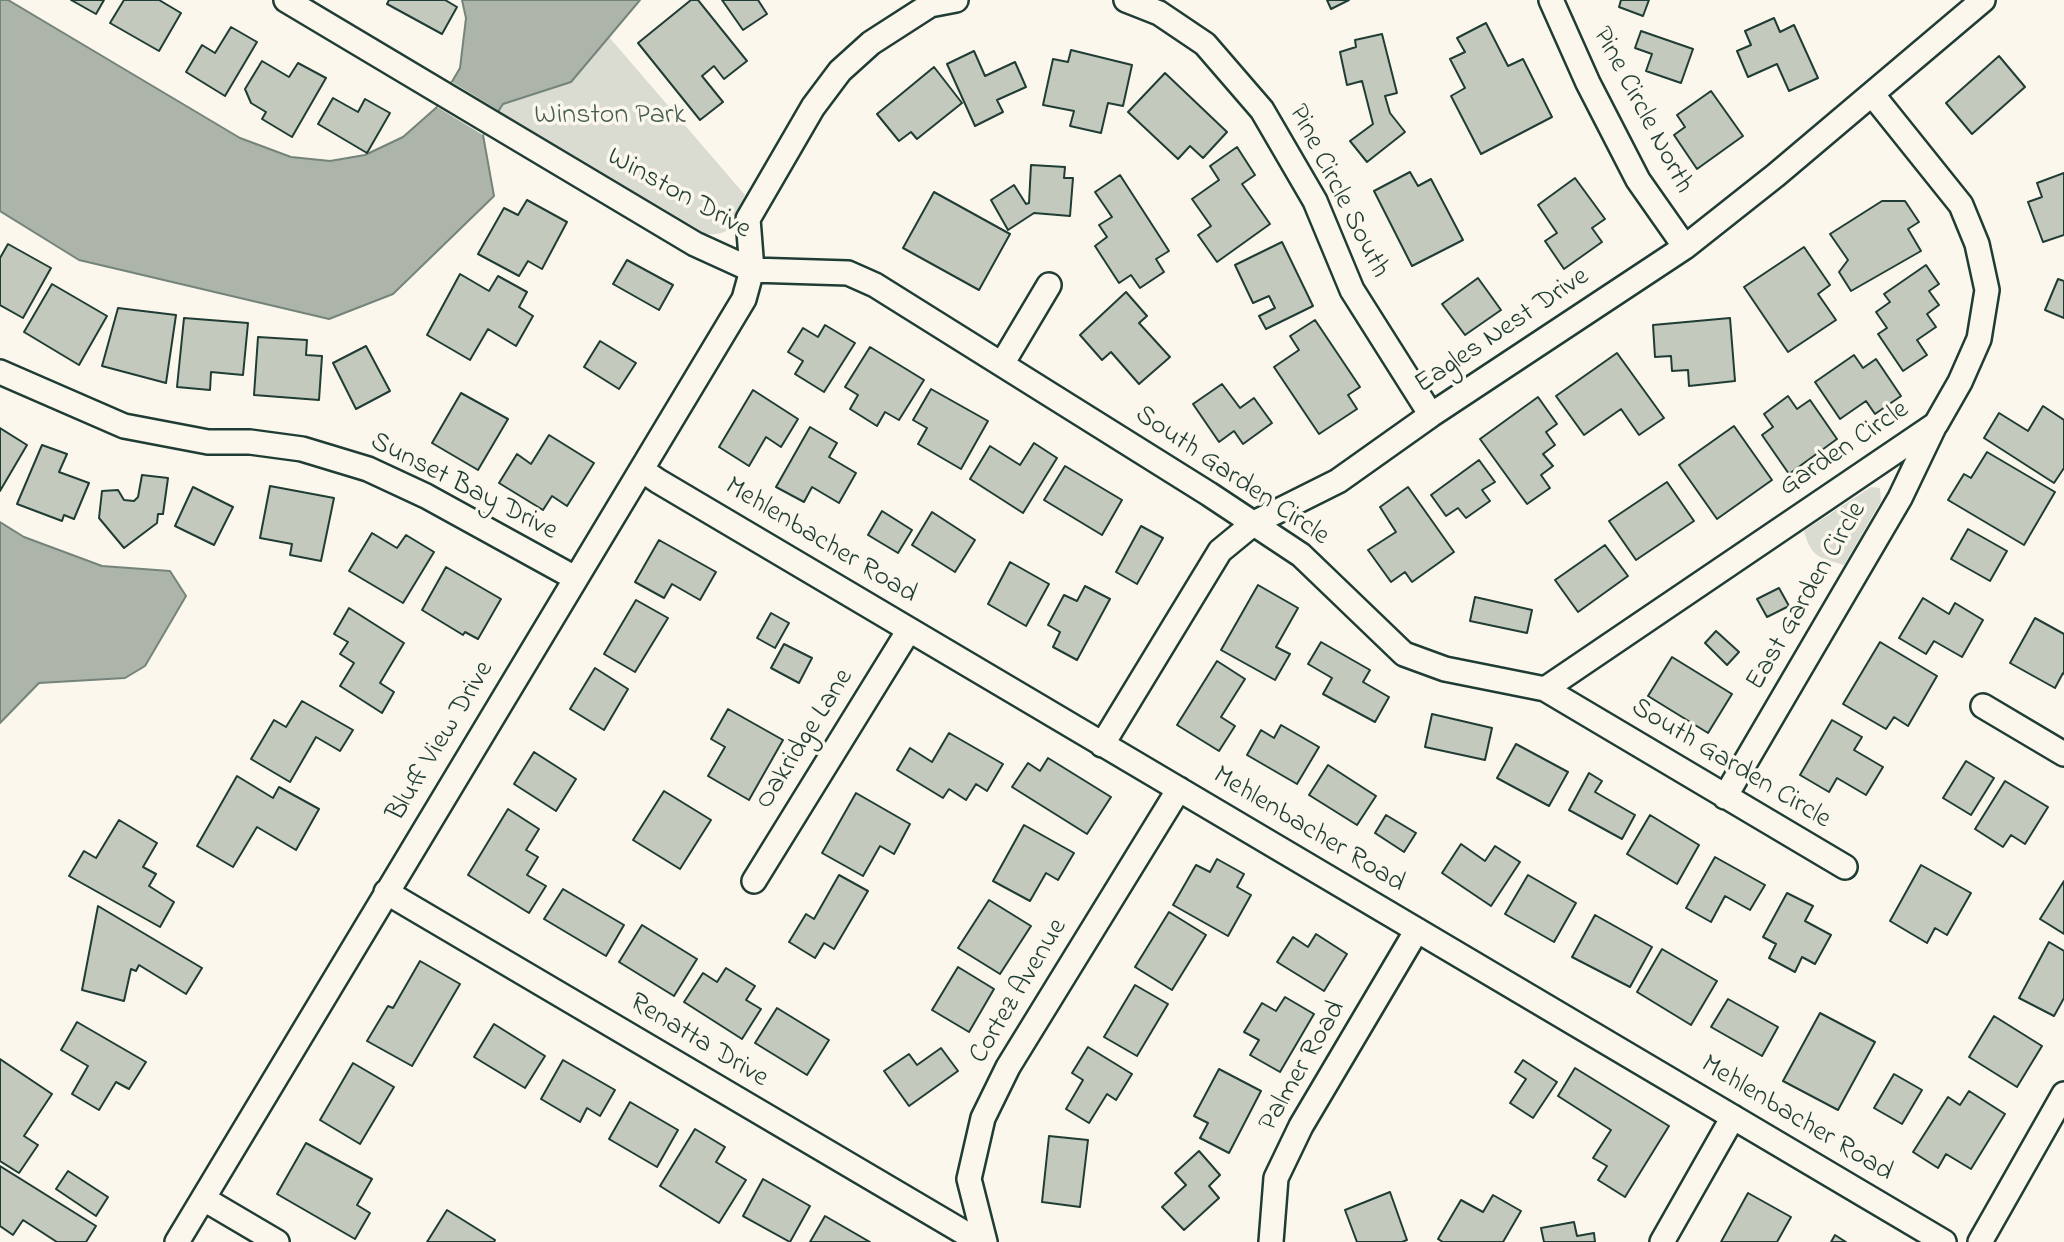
<!DOCTYPE html>
<style>
body{margin:0}
canvas{display:block;background:#fbf7ec}
</style>
<canvas width="2064" height="1242"></canvas>
<script>
const ctx = document.querySelector('canvas').getContext('2d');
ctx.lineJoin = 'round';
function paint(path, color) { ctx.fillStyle = color; ctx.fill(path, 'evenodd'); }
function trace(path, color, width, dash) { ctx.strokeStyle = color; ctx.lineWidth = width; ctx.lineCap = dash ? 'butt' : 'round'; ctx.setLineDash(dash || []); ctx.stroke(path); }
function write(font, color, halo, rows, align = 'center') {
  ctx.font = font + ' "Indie Flower",sans-serif'; ctx.lineWidth = 7; ctx.setLineDash([]); ctx.textBaseline = 'middle'; ctx.strokeStyle = halo; ctx.fillStyle = color; for (const [text, x, y, turn = 0] of rows) {
    ctx.save(); ctx.translate(x, y); ctx.rotate((+turn || 0) * Math.PI / 180); ctx.textAlign = isNaN(turn) ? turn : align; if (halo) ctx.strokeText(text, 0, 0); ctx.fillText(text, 0, 0); ctx.restore();
  }
}
const green = new Path2D(`
 M609,37l136,158c-9,23 -10,42 -39,39l-208,-124 5,-6 68,-22z
 M1871,487l9,1 1,13 -37,64c-25,-7 -33,-8 -40,-34z`);
const water = new Path2D(`
 M0,0h8l232,138 51,19 39,4 35,-6 38,-18 34,-30 23,-39 6,-50 -4,-18h178l-69,82 -68,22 -20,31 11,61 -101,98 -64,25 -250,-59 -79,-49z
 M0,522l24,15 78,29 68,5 16,25 -41,70 -20,12 -86,5 -39,40z`);
const pier = new Path2D(`
 M452,82l46,28 -15,25 -46,-28z`);
const building = new Path2D(`
 M71,0h33l-8,14z
 M124,0h35l22,13 -22,38 -49,-28z
 M389,0h56l12,7 -15,27 -55,-30z
 M691,0h7l49,61 -23,18 -10,-13 -12,10 21,26 -23,18 -62,-77z
 M722,0h36l9,14 -24,16z
 M1327,0h22l-18,9z
 M1621,0h28l-6,16 -24,-9z
 M1774,18l6,14 14,-7 24,53 -29,13 -12,-27 -29,13 -11,-26 14,-6 -6,-14z
 M1486,23l22,43 15,-7 29,58 -71,37 -30,-58 14,-8 -15,-29 15,-7 -8,-14z
 M231,27l26,15 -32,54 -39,-24 16,-27 13,8z
 M1641,31l52,18 -12,34 -35,-12 6,-17 -17,-6z
 M1382,34l15,59 -12,3 5,17 15,19 -38,30 -17,-21 23,-17 -11,-43 -15,4 -7,-33 16,-5 -1,-7z
 M1071,50l61,15 -9,41 -15,-3 -7,30 -31,-7 4,-15 -31,-6 10,-46 15,3z
 M974,51l11,25 30,-14 11,25 -29,13 6,12 -28,14 -28,-62z
 M1999,56l26,31 -53,47 -26,-31z
 M262,61l27,16 9,-14 28,15 -34,59 -30,-18 4,-7 -15,-9 -6,-14z
 M934,67l28,36 -45,36 -6,-7 -12,9 -22,-27z
 M1165,73l62,59 -24,26 -13,-12 -12,13 -50,-47z
 M1711,91l32,45 -46,33 -23,-34 11,-8 -8,-12z
 M333,98l25,14 7,-13 25,14 -23,40 -49,-29z
 M1237,147l18,28 -13,9 28,40 -53,38 -19,-27 13,-9 -19,-27 27,-19 -9,-14z
 M1031,165l34,2 -1,11h9l-3,38 -36,-3 -26,17 -17,-30 23,-15 12,19 3,-1z
 M1410,172l8,14 13,-7 32,61 -51,26 -38,-75z
 M2064,173v62l-21,7 -15,-40 14,-5 -5,-14z
 M1120,175l49,76 -13,8 8,13 -24,16 -9,-13 -12,8 -24,-37 12,-9 -8,-12 13,-8 -17,-25z
 M1575,178l30,41 -13,9 10,14 -38,27 -19,-28 12,-8 -19,-28z
 M934,192l76,42 -31,56 -76,-42z
 M527,200l40,22 -25,47 -14,-8 -9,15 -41,-22 26,-46 14,7z
 M1882,201h23l14,21 -11,7 13,22 -70,40 -12,-19 9,-12 -18,-26z
 M1282,242l31,64 -47,23 -7,-13 16,-8 -6,-12 -16,7 -18,-38z
 M8,244l43,24 -28,50 -23,-13v-47z
 M1804,247l26,38 -12,9 18,26 -48,32 -44,-65z
 M627,260l46,25 -14,25 -46,-26z
 M1926,265l13,19 -10,7 10,14 -12,9 9,13 -19,13 10,15 -24,16 -25,-37 9,-6 -11,-16 14,-10 -6,-8z
 M460,274l29,17 9,-15 29,16 -8,15 14,9 -17,30 -28,-17 -18,31 -43,-25z
 M1478,278l23,32 -36,25 -23,-31z
 M2058,279l6,2v37l-19,-8z
 M52,284l55,32 -28,49 -55,-33z
 M1126,292l21,24 -8,7 31,34 -31,27 -28,-32 -9,8 -22,-25z
 M118,308l58,7 -10,68 -64,-17z
 M184,318l64,5 -5,52 -32,-3 -1,18 -33,-3z
 M1730,318l5,63 -46,5 -1,-16 -16,1 -1,-15 -16,1 -2,-32z
 M1315,320l45,67 -12,8 9,14 -38,25 -45,-67 25,-17 -9,-14z
 M825,325l30,18 -31,49 -29,-18 8,-13 -15,-9 15,-24 15,9z
 M258,337l49,3 -1,15 16,1 -3,44 -65,-5z
 M600,341l36,22 -17,26 -35,-22z
 M366,346l24,45 -34,18 -23,-46z
 M870,347l54,33 -25,40 -14,-8 -8,14 -27,-17 8,-14 -13,-8z
 M1617,353l47,65 -25,17 -18,-26 -37,26 -28,-39z
 M1854,355l9,13 13,-9 25,37 -26,18 -9,-13 -26,18 -25,-37z
 M1222,384l18,24 14,-10 18,25 -29,21 -9,-13 -15,11 -26,-38z
 M931,389l57,32 -27,48 -43,-25 9,-16 -14,-8z
 M753,390l45,29 -17,28 -15,-10 -17,29 -30,-19z
 M461,393l47,26 -30,51 -46,-27z
 M1788,396l9,13 13,-9 27,39 -48,35 -27,-39 11,-8 -9,-13z
 M1538,397l19,27 -11,8 9,13 -12,9 10,12 -12,9 9,13 -23,16 -47,-65z
 M2043,406l21,14v48l-10,15 -70,-45 15,-25 29,18z
 M1734,426l38,54 -55,39 -38,-54z
 M810,427l27,16 -8,14 27,16 -17,30 -27,-16 -8,15 -28,-15z
 M0,428l27,17 -27,46z
 M549,435l45,28 -27,43 -15,-10 -9,14 -44,-27 18,-29 14,10z
 M1034,443l23,15 -34,55 -53,-34 20,-33 30,19z
 M42,445l25,9 -8,18 30,11 -15,36 -10,-4 -2,6 -45,-17z
 M1987,452l68,40 -31,53 -76,-45 16,-26 7,4z
 M1479,460l16,22 -13,8 8,11 -24,17 -8,-10 -12,8 -15,-21z
 M1065,466l57,34 -20,35 -58,-35z
 M142,475l26,3 -5,36h-5l-1,9 -33,25 -25,-30 3,-27 16,-1 6,10 10,1 4,-4z
 M1667,482l27,39 -58,39 -27,-39z
 M270,486l64,12 -13,63 -31,-6 2,-11 -32,-6z
 M193,487l40,20 -19,38 -39,-19z
 M1408,487l46,65 -42,30 -7,-10 -14,10 -23,-32 28,-18 -16,-25z
 M882,511l30,19 -14,23 -30,-18z
 M932,512l43,28 -20,32 -43,-27z
 M1141,526l22,12 -26,46 -21,-12z
 M1968,529l39,22 -17,30 -39,-22z
 M372,533l25,15 9,-13 28,17 -31,51 -54,-32z
 M659,540l57,32 -16,28 -28,-16 -8,14 -29,-16z
 M1605,545l23,31 -50,36 -23,-32z
 M1010,562l39,22 -23,42 -38,-22z
 M446,567l55,32 -23,40 -13,-7 -2,3 -41,-25z
 M1258,585l40,23 -22,39 14,7 -15,26 -54,-30z
 M1085,586l25,13 -33,61 -24,-13 7,-15 -12,-7 16,-30 13,6z
 M1779,588l10,18 -22,11 -10,-18z
 M1475,597l57,13 -5,23 -57,-12z
 M1923,598l26,16 6,-11 28,17 -21,37 -28,-16 -8,13 -27,-16z
 M636,600l32,18 -33,54 -31,-18z
 M349,608l55,35 -24,40 14,9 -12,21 -42,-27 14,-23 -14,-9 8,-12 -14,-8z
 M771,613l18,10 -14,25 -18,-10z
 M2035,618l29,16v40l-1,-1 -8,15 -45,-25z
 M1716,631l23,21 -12,13 -22,-22z
 M1321,642l49,28 -7,12 26,15 -14,25 -52,-28 9,-16 -24,-14z
 M1880,642l57,34 -29,50 -14,-9 -8,12 -43,-25z
 M784,644l28,14 -13,25 -28,-15z
 M1672,657l60,37 -24,39 -60,-37z
 M1217,661l28,18 -24,38 14,9 -16,25 -42,-26z
 M595,668l33,21 -24,41 -34,-21z
 M302,701l51,29 -13,21 -24,-14 -26,45 -39,-23 23,-39 12,7z
 M728,709l55,31 -34,60 -41,-24 17,-29 -14,-8z
 M1432,714l60,14 -7,32 -60,-13z
 M1832,720l30,17 -8,13 29,17 -17,28 -29,-17 -8,14 -29,-17z
 M1281,725l38,22 -22,37 -50,-29 14,-25 13,8z
 M949,733l54,31 -16,27 -11,-7 -10,16 -17,-11 -6,9 -46,-28 13,-22 22,14z
 M1516,744l52,28 -19,34 -52,-28z
 M534,752l42,27 -20,32 -42,-27z
 M1048,758l63,39 -24,37 -75,-47 16,-24 12,8z
 M1966,761l28,17 -23,37 -28,-17z
 M1328,765l48,31 -19,29 -48,-30z
 M1589,773l13,8 -7,11 40,23 -13,24 -53,-29z
 M237,776l36,22 6,-11 40,22 -23,41 -39,-23 -24,40 -36,-21z
 M2005,781l43,26 -23,37 -14,-9 -8,12 -28,-18z
 M664,791l47,29 -31,49 -47,-29z
 M856,793l54,31 -16,30 -14,-8 -17,30 -41,-23z
 M508,809l31,20 -13,21 12,7 -11,18 19,11 -17,27 -61,-38z
 M1386,815l30,18 -12,19 -29,-19z
 M1650,815l49,30 -22,39 -50,-30z
 M119,820l38,23 -14,24 13,7 -7,12 25,16 -14,25 -91,-51 15,-25 12,7z
 M1024,825l50,28 -16,27 -12,-7 -16,28 -37,-20z
 M1461,844l24,17 10,-15 25,16 -29,44 -49,-33z
 M1715,857l50,28 -15,25 -25,-14 -14,26 -25,-14z
 M1217,859l27,15 -7,13 14,8 -23,41 -55,-31 23,-40 14,7z
 M1921,865l50,28 -24,42 -12,-7 -8,15 -37,-22z
 M839,875l29,16 -34,58 -10,-6 -9,15 -26,-16 17,-28 8,5z
 M1528,875l48,28 -22,39 -49,-28z
 M2064,881v53l-24,-15z
 M563,889l61,36 -18,31 -62,-37z
 M1787,893l26,13 -8,15 26,14 -16,29 -13,-7 -7,15 -26,-14 7,-14 -13,-7z
 M989,900l42,26 -31,48 -42,-26z
 M98,906l104,62 -16,26 -47,-29 -3,6 -5,-2 -7,32 -42,-11z
 M1169,912l37,23 -34,55 -37,-23z
 M1595,915l57,32 -22,40 -58,-30z
 M642,925l55,34 -23,37 -55,-34z
 M1316,934l31,20 -23,37 -47,-29 16,-25 15,10z
 M2049,942l15,9v47l-10,18 -35,-18z
 M1662,949l55,32 -26,44 -54,-33z
 M420,961l40,23 -48,82 -45,-25 21,-35 5,2z
 M958,967l36,22 -25,43 -37,-22z
 M726,968l29,18 -9,14 15,9 -19,30 -58,-37 19,-29 14,9z
 M1135,985l33,19 -31,52 -33,-19z
 M1285,997l29,17 -34,58 -30,-17 9,-15 -15,-8 18,-29 14,8z
 M1728,999l50,28 -16,29 -51,-29z
 M777,1008l52,32 -22,35 -52,-32z
 M1820,1013l55,29 -37,68 -55,-29z
 M1994,1016l48,30 -25,41 -48,-30z
 M77,1022l69,40 -17,27 -13,-7 -17,28 -27,-16 16,-28 -27,-16z
 M494,1024l51,32 -20,32 -51,-31z
 M1088,1047l44,27 -16,26 -9,-6 -18,29 -23,-14 17,-29 -11,-7z
 M941,1048l17,23 -49,35 -25,-35 25,-17 8,11z
 M0,1059l52,35 -28,42 14,9 -19,28 -19,-12z
 M563,1060l52,30 -15,26 -13,-8 -7,14 -39,-23z
 M1523,1060l34,22 -24,36 -23,-15 16,-24 -11,-7z
 M353,1063l41,24 -34,57 -40,-24z
 M1575,1068l94,58 -44,71 -27,-17 9,-14 -14,-8 18,-28 -53,-34z
 M1219,1069l42,22 -32,62 -29,-15 8,-15 -14,-7z
 M1894,1074l28,16 -20,34 -28,-16z
 M1969,1091l36,23 -34,55 -25,-15 -8,14 -25,-16 35,-55 12,8z
 M630,1102l48,28 -21,37 -48,-28z
 M695,1129l30,18 -9,15 30,18 -27,43 -59,-37z
 M1049,1136l39,4 -8,67 -38,-5z
 M306,1143l66,36 -15,26 13,8 -15,26 -78,-45z
 M1199,1151l21,24 -11,11 10,12 -35,32 -22,-23 24,-22 -11,-12z
 M0,1166l96,60 -10,16h-29l-34,-22 -10,15 -13,-9z
 M68,1171l40,26 -12,19 -40,-27z
 M763,1179l47,27 -20,36 -47,-26z
 M1390,1192l17,48 -5,2h-45l-12,-32z
 M1748,1193l43,24 -14,25h-56z
 M1493,1195l28,16 -18,31h-60l-5,-3 23,-39 22,12z
 M447,1210l48,30 -1,2h-67z
 M825,1216l45,26h-60z
 M1574,1222l3,14 17,-3 1,9h-51l-3,-14z
 M1835,1235l11,7h-15z`);
const minor = new Path2D(`
 M286,0l409,244 57,26 96,3 27,12 334,209 92,61 103,99 41,15 100,20 300,178
 M1126,0l33,13 46,31 57,66 53,91 37,89 79,125
 M1551,0l37,83 50,97 47,67
 M1002,364l47,-79
 M0,372l124,54 84,16h42l52,7 66,20 58,27 149,82
 M642,470l16,11 1286,761
 M1545,689l391,-265 24,-42 19,-43 8,-49 -10,-46 -16,-39 -89,-111
 M1983,706l81,48
 M1102,745l118,-194 34,-28 84,-42 93,-66 254,-168 91,-72 207,-175
 M1725,797l175,-299 34,-71
 M754,881l155,-251
 M386,892l594,350
 M204,1199l73,43
 M177,1242l567,-943 8,-29 -4,-51 65,-112 27,-36 31,-28 59,-38 26,-5
 M985,1242l-16,-63 14,-61 25,-51 171,-278
 M1271,1242l5,-64 25,-52 116,-196
 M1662,1242l71,-125
 M1980,1242l84,-148`);
const streetNames = [
 ["Pine Circle North",1641,111,62],
 ["Pine Circle South",1337,192,63],
 ["Winston Drive",678,195,29],
 ["Eagles Nest Drive",1503,332,-34],
 ["Garden Circle",1845,450,-34],
 ["South Garden Circle",1231,477,34],
 ["Sunset Bay Drive",463,488,27],
 ["Mehlenbacher Road",820,542,31],
 ["East Garden Circle",1808,597,-60],
 ["Oakridge Lane",806,740,-58],
 ["Bluff View Drive",442,742,-59],
 ["South Garden Circle",1730,765,31],
 ["Mehlenbacher Road",1308,831,31],
 ["Cortez Avenue",1020,992,-59],
 ["Renatta Drive",698,1042,31],
 ["Palmer Road",1304,1067,-60],
 ["Mehlenbacher Road",1796,1120,31]
];
const parkNames = [
 ["Winston Park",610,117]
];
paint(green, '#dbdcd1');
paint(water, '#adb4aa');
trace(water, '#74847b', 2);
paint(pier, '#fbf7ec');
paint(building, '#c4c9be');
trace(building, '#1f3d34', 2);
trace(minor, '#1f3d34', 28);
trace(minor, '#fbf7ec', 23);
write('28px', '#1f3d34', '#fbf7ec', streetNames);
write('28px', '#455d53', '#fbf7ec', parkNames);
</script>
